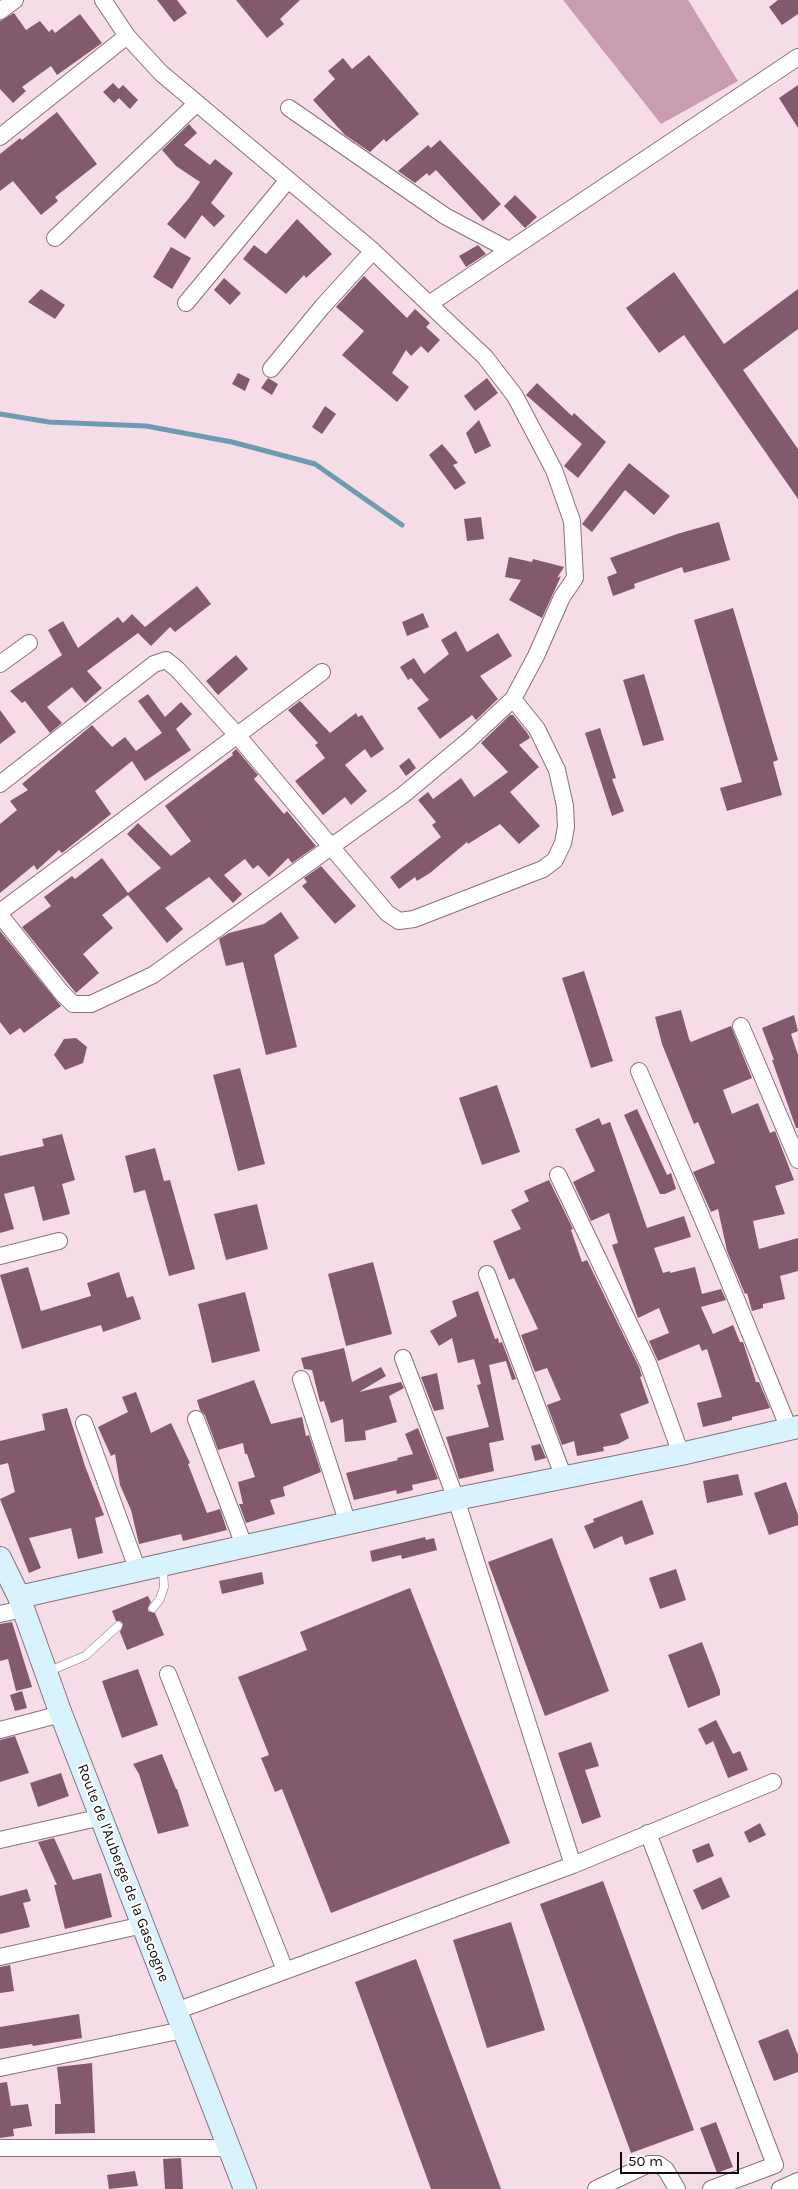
<!DOCTYPE html>
<style>
body{margin:0}
#map{position:relative;width:798px;height:2189px;overflow:hidden;background:#f5dce6;font-family:Karla,sans-serif}
canvas{display:block}
.scale{position:absolute;left:620px;top:2152px;width:119px;height:22px;box-sizing:border-box;border:2px solid #140c0f;border-top:0;padding-left:6px;font-size:15px;line-height:18px;white-space:nowrap;color:#140c0f;-webkit-text-stroke:4px #fff;paint-order:stroke}
</style>
<div id="map">
<canvas width="798" height="2189"></canvas>
<div class="scale">50 m</div>
</div>
<script>
const ctx = document.querySelector('canvas').getContext('2d');
ctx.lineJoin = 'round';
function fill(path, color) { ctx.fillStyle = color; ctx.fill(path, 'evenodd'); }
const shape = rows => new Path2D(rows.map(r => 'M' + r).join(''));
function strokePath(path, color, width, dash) { ctx.strokeStyle = color; ctx.lineWidth = width; ctx.lineCap = dash ? 'butt' : 'round'; ctx.setLineDash(dash || []); ctx.stroke(path); }
function label(font, color, halo, rows, align = 'center') {
  ctx.font = font + ' Karla,sans-serif'; ctx.lineWidth = 4.5; ctx.setLineDash([]); ctx.textBaseline = 'middle'; ctx.strokeStyle = halo; ctx.fillStyle = color; for (const [text, x, y, turn = 0] of rows) {
    ctx.save(); ctx.translate(x, y); ctx.rotate((+turn || 0) * Math.PI / 180); ctx.textAlign = isNaN(turn) ? turn : align; if (halo) ctx.strokeText(text, 0, 0); ctx.fillText(text, 0, 0); ctx.restore();
  }
}
fill(shape([
 [563,0,688,0,738,81,661,124]
]), '#c99cb0');
strokePath(shape([
 [0,414,49,422,146,426,232,442,315,464,402,525]
]), '#6d9cb2', 5);
fill(shape([
 [157,0,177,0,187,13,174,22],
 [236,0,300,0,280,19,284,24,267,38],
 [778,0,798,0,798,14,782,25,769,7],
 [14,13,26,30,40,21,49,32,52,29,55,33,80,14,102,43,57,75,51,66,22,87,26,91,13,103,0,89,0,21],
 [369,55,419,114,386,142,384,139,370,152,345,135,313,100,335,79,328,71,343,58,352,69],
 [113,83,119,89,123,85,138,100,130,109,119,98,114,103,103,92],
 [798,85,798,128,779,98],
 [57,112,97,164,55,197,58,201,41,215,13,181,0,191,0,154,20,138,22,140],
 [189,124,197,133,184,145,210,165,215,159,233,173,211,203,225,216,214,227,202,215,185,239,167,224,189,198,200,182,176,166,162,150],
 [440,140,501,204,483,221,436,170,429,176,427,173,415,183,398,171,428,145,431,148],
 [515,195,537,217,525,228,504,206],
 [297,219,332,254,306,278,304,275,286,294,243,259,254,245,266,254],
 [478,245,486,254,466,267,459,256],
 [171,247,191,258,172,289,153,277],
 [674,272,724,344,798,289,798,329,743,370,798,449,798,499,684,335,659,353,626,308],
 [364,276,407,318,415,309,430,323,426,327,440,340,428,353,421,346,411,356,406,350,392,373,409,387,397,402,342,355,364,331,336,307],
 [224,278,241,293,230,305,214,290],
 [41,289,65,305,55,319,28,302],
 [238,373,250,379,245,391,232,384],
 [268,378,278,384,272,395,261,388],
 [487,378,498,393,475,411,464,396],
 [537,383,572,416,574,413,606,442,578,478,564,466,582,444,526,395],
 [325,406,336,414,322,434,312,427],
 [479,420,491,446,475,454,466,433],
 [442,444,458,463,453,465,466,483,455,490,429,455],
 [629,463,670,496,654,515,625,490,592,532,582,524],
 [481,517,484,539,467,541,464,519],
 [719,522,730,560,684,573,682,567,634,584,635,588,613,596,607,577,617,573,610,558,677,534],
 [509,557,532,562,533,559,564,567,557,578,561,576,542,618,509,600,521,580,505,577],
 [197,586,211,604,175,632,170,627,151,646,138,633,87,671,102,688,85,703,72,687,47,707,62,723,50,733,25,701,22,703,10,691,62,655,48,630,63,621,78,648,118,617,123,623,132,614,145,627],
 [733,608,778,760,773,762,782,795,727,811,720,788,742,782,694,620],
 [423,613,429,627,407,636,402,622],
 [456,631,467,652,498,633,512,656,480,676,498,699,476,720,472,715,440,739,417,708,429,700,411,678,408,680,400,667,414,658,424,674,449,654,441,640],
 [236,655,248,669,218,695,206,681],
 [644,674,664,740,643,746,623,680],
 [148,694,165,717,181,702,192,714,176,729,191,750,145,781,132,761,95,791,111,814,62,853,59,850,37,870,34,865,0,893,0,824,17,810,10,801,28,790,22,784,92,725,112,747,125,737,136,751,162,733,138,701],
 [300,701,330,733,356,713,358,717,362,715,384,749,371,758,365,749,345,765,367,791,351,805,345,797,323,815,295,781,325,758,315,745,318,743,288,710],
 [0,710,16,732,0,744],
 [510,715,513,715,528,734,530,738,519,745,539,767,510,792,540,826,519,844,500,824,468,844,467,842,430,873,417,881,415,877,399,889,390,877,441,837,432,825,436,822,418,800,428,792,433,799,461,778,474,797,508,772,481,743],
 [600,728,616,778,612,779,624,811,612,816,585,733],
 [236,749,258,775,254,779,284,814,287,811,316,846,292,863,288,858,269,877,258,865,253,869,245,859,224,875,242,894,233,903,209,877,165,908,183,929,167,943,128,895,102,915,113,928,83,954,99,973,76,993,22,927,51,906,44,897,72,876,75,879,102,858,128,893,161,868,127,834,138,823,171,856,191,841,165,806,233,755,232,753],
 [409,758,416,768,406,776,399,766],
 [321,866,356,906,335,924,302,886,307,882,304,878],
 [281,912,299,938,274,955,297,1047,266,1055,243,962,226,966,219,939,229,933,264,924],
 [0,931,61,1006,24,1033,20,1028,10,1035,0,1022],
 [584,971,613,1061,591,1068,562,978],
 [681,1010,689,1039,691,1042,731,1026,752,1078,723,1090,732,1114,758,1103,770,1133,775,1131,794,1180,775,1186,785,1214,753,1221,759,1249,798,1238,798,1271,780,1276,785,1299,763,1304,763,1308,752,1311,747,1293,745,1294,727,1251,718,1209,711,1212,693,1172,715,1163,698,1122,694,1124,662,1044,655,1017],
 [794,1015,798,1031,791,1034,798,1055,798,1128,796,1128,772,1060,774,1060,762,1028],
 [76,1038,87,1047,83,1063,65,1070,54,1055,64,1039],
 [240,1068,265,1164,238,1171,213,1075],
 [497,1085,520,1152,482,1165,459,1098],
 [637,1109,667,1175,671,1173,676,1189,665,1194,660,1194,624,1115],
 [599,1118,602,1125,610,1122,647,1228,684,1216,691,1237,654,1248,663,1273,670,1271,670,1273,695,1267,702,1294,721,1289,726,1300,701,1307,713,1334,733,1325,740,1342,743,1342,756,1382,759,1382,770,1408,732,1417,732,1420,703,1427,697,1403,722,1397,707,1349,702,1351,699,1344,658,1361,649,1341,669,1333,659,1308,638,1318,612,1245,618,1243,609,1213,591,1221,573,1182,595,1171,575,1129],
 [62,1134,75,1180,62,1184,70,1214,43,1221,34,1186,4,1194,14,1229,0,1233,0,1156,44,1146,42,1139],
 [155,1148,164,1181,170,1180,195,1269,169,1276,145,1190,134,1193,125,1156],
 [549,1180,573,1229,571,1230,582,1262,587,1260,639,1367,642,1376,640,1377,649,1403,620,1414,629,1438,618,1444,603,1447,604,1451,577,1456,574,1441,562,1445,547,1405,561,1400,547,1368,535,1372,521,1335,538,1329,514,1278,509,1280,493,1241,521,1229,511,1210,529,1201,524,1191],
 [257,1204,268,1249,226,1260,214,1214],
 [373,1262,392,1334,346,1346,328,1274],
 [28,1267,41,1311,91,1296,87,1283,119,1272,127,1298,133,1296,141,1319,103,1332,101,1325,22,1349,0,1275],
 [478,1291,495,1339,498,1338,499,1343,502,1342,516,1379,512,1380,506,1361,489,1365,504,1440,489,1443,494,1471,459,1479,446,1437,489,1427,477,1385,481,1384,474,1359,458,1363,452,1338,439,1346,430,1331,457,1316,452,1301],
 [245,1292,260,1351,212,1363,198,1304],
 [344,1348,352,1382,381,1367,386,1376,359,1392,401,1382,404,1388,389,1396,397,1422,365,1431,366,1440,345,1442,343,1419,331,1423,324,1401,320,1402,312,1370,304,1369,301,1358],
 [437,1373,444,1409,434,1411,421,1377],
 [254,1380,271,1424,302,1417,306,1436,309,1435,321,1472,283,1487,285,1496,270,1500,275,1514,246,1523,239,1504,243,1504,238,1482,255,1477,247,1454,245,1454,243,1443,218,1450,205,1415,200,1410,197,1400],
 [136,1392,151,1433,171,1423,190,1463,188,1464,207,1513,220,1509,227,1530,183,1541,181,1534,139,1544,131,1510,120,1485,115,1454,111,1456,98,1427,128,1412,122,1397],
 [67,1408,85,1466,104,1515,95,1518,103,1553,78,1559,71,1528,29,1538,41,1568,29,1573,0,1499,15,1492,8,1463,0,1465,0,1441,45,1430,42,1414],
 [418,1428,438,1479,412,1485,413,1490,397,1494,396,1490,354,1500,346,1473,398,1460,397,1458,413,1454,405,1434],
 [540,1444,546,1458,535,1461,531,1446],
 [738,1474,743,1495,707,1503,703,1481],
 [786,1482,798,1515,798,1525,769,1535,754,1493],
 [642,1500,654,1534,625,1545,622,1536,594,1549,584,1526,594,1522,593,1519],
 [425,1537,426,1540,434,1538,437,1550,402,1559,401,1555,372,1562,370,1551],
 [552,1538,609,1691,545,1716,488,1562],
 [676,1569,686,1600,660,1609,649,1578],
 [262,1572,264,1584,222,1594,219,1581],
 [410,1588,510,1843,331,1913,282,1789,275,1792,261,1758,269,1755,238,1677,307,1650,300,1632],
 [148,1596,151,1602,148,1607,148,1611,155,1613,164,1635,127,1650,120,1632,123,1624,120,1621,116,1621,112,1611],
 [12,1622,32,1687,16,1691,8,1659,0,1661,0,1624],
 [702,1642,720,1690,720,1695,688,1708,668,1655],
 [138,1669,158,1725,122,1738,102,1681],
 [22,1691,27,1708,15,1711,10,1695],
 [716,1720,733,1754,740,1751,748,1770,728,1778,713,1741,706,1745,698,1729],
 [15,1736,29,1773,0,1782,0,1740],
 [591,1742,599,1766,585,1770,601,1817,582,1824,558,1753],
 [162,1754,176,1789,177,1789,189,1826,158,1834,139,1774,133,1764],
 [61,1773,69,1796,38,1807,30,1783],
 [760,1823,766,1835,749,1843,744,1832],
 [54,1838,73,1880,101,1873,112,1917,65,1929,54,1885,57,1885,38,1842],
 [709,1843,714,1856,697,1863,692,1850],
 [721,1877,730,1897,702,1910,693,1890],
 [603,1881,694,2130,631,2153,540,1904],
 [27,1889,31,1901,23,1903,30,1927,0,1934,0,1896],
 [511,1922,545,2030,487,2048,453,1940],
 [416,1959,501,2189,431,2189,355,1982],
 [10,1965,14,1991,0,1993,0,1967],
 [79,2014,82,2038,33,2046,32,2044,0,2049,0,2027],
 [788,2029,798,2055,798,2072,774,2081,758,2041],
 [92,2063,95,2133,55,2134,55,2104,61,2104,57,2067],
 [7,2082,11,2106,28,2104,32,2126,13,2129,14,2136,0,2138,0,2083],
 [716,2122,733,2167,717,2173,700,2128],
 [181,2158,183,2189,165,2189,163,2159],
 [135,2171,138,2186,109,2189,107,2175]
]), '#835a6d');
const lane = shape([
 [153,1608,160,1599,164,1587,163,1568],
 [47,1672,85,1656,118,1626]
]);
const street = shape([
 [0,11,15,0],
 [289,108,445,216,509,250],
 [0,137,127,36],
 [55,238,196,104],
 [186,303,288,180],
 [429,304,798,57],
 [271,369,322,307,373,251],
 [0,664,29,643],
 [0,784,154,664,166,660,177,669,237,735,387,913,399,921,414,919,543,869,555,860,563,843,566,827,565,806,557,770,537,729,513,699],
 [0,912,322,672],
 [0,915,62,993,73,1004,91,1004,153,975,403,795,468,741,513,699,536,656,562,597,575,578,572,521,554,470,515,396,485,357,373,251,161,73,127,36,103,0],
 [741,1026,798,1160],
 [639,1071,721,1262,789,1429],
 [558,1175,648,1363,681,1454],
 [0,1256,59,1241],
 [487,1274,564,1478],
 [403,1358,456,1499,573,1865],
 [301,1379,348,1524],
 [196,1419,245,1548],
 [84,1423,138,1571],
 [0,1614,23,1609],
 [168,1674,285,1970],
 [0,1730,61,1714],
 [648,1833,775,2165,711,2189],
 [0,1840,102,1817],
 [0,1957,143,1925],
 [176,2011,573,1865,773,1782],
 [0,2068,183,2030],
 [0,2148,229,2148],
 [596,2189,649,2164,658,2164,666,2170,677,2189],
 [780,2189,798,2181]
]);
const secondary = shape([
 [0,1558,19,1597,61,1714,245,2189],
 [19,1597,456,1499,681,1454,798,1427]
]);
strokePath(lane, '#87727b', 9);
strokePath(street, '#87727b', 18);
strokePath(secondary, '#87727b', 24);
strokePath(lane, '#fff', 8);
strokePath(street, '#fff', 16);
strokePath(secondary, '#d8f3fe', 22);
label('15px', '#140c0f', '#fff', [
 ["Route de l'Auberge de la Gascogne",123,1873,69]
]);
</script>
